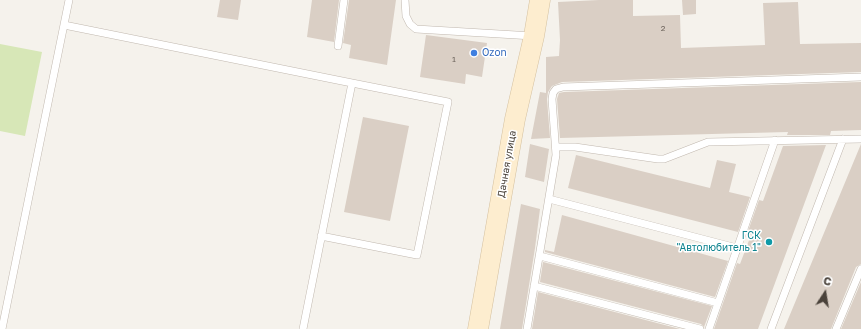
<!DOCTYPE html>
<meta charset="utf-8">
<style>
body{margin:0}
#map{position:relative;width:861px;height:329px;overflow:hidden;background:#f5f2ec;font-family:"Golos Text",sans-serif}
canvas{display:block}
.north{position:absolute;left:805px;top:273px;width:40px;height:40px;-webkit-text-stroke:3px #fff;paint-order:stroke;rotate:12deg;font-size:11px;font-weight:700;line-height:16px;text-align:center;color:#4a423a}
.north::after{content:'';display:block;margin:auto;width:14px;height:18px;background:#4a423a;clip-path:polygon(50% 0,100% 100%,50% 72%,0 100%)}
</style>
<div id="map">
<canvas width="861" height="329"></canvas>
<div class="north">С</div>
</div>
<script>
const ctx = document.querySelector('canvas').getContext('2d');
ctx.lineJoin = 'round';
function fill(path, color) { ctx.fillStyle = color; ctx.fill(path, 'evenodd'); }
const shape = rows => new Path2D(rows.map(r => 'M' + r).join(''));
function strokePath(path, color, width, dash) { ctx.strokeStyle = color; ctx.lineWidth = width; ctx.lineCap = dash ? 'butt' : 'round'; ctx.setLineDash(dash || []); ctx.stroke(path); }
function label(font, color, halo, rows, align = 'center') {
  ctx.font = font + ' "Golos Text",sans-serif'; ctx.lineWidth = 3; ctx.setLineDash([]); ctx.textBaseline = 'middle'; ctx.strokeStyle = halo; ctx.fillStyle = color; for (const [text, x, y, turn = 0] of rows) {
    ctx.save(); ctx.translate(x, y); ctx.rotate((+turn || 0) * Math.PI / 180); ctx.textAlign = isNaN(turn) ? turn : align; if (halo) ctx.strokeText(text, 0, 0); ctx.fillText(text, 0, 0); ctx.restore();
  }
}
fill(shape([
 [0,44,42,52,25,136,0,131]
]), '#d7e7b7');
fill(shape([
 [220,0,241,0,238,20,217,17],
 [312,0,339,0,334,42,307,37],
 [349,0,396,0,387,65,349,58,351,45,343,43],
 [599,0,633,0,633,16,680,15,681,48,765,45,763,3,798,2,800,44,861,43,861,72,562,82,552,86,548,92,547,99,550,138,531,139,540,92,546,93,546,57,559,56,560,40,558,2],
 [682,0,696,0,696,14,683,15],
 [426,35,487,43,482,77,466,74,465,84,420,77],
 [861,82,861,130,831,131,830,135,787,135,788,132,560,138,557,99,559,93,564,92],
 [363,117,409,126,390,221,344,212],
 [530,144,549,149,544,182,525,177],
 [861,144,861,264,856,267,831,329,784,329],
 [826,145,758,329,714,329,737,263,740,264,751,235,747,234,759,200,763,201,783,146],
 [576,155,710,188,717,160,736,164,729,192,750,197,738,232,568,188],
 [521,204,540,209,535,248,522,329,500,329],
 [562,215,728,261,715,297,545,252,545,250,554,252],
 [543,262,712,306,704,327,701,324,540,282],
 [861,282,861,329,841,329],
 [538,292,680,329,532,329]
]), '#dacfc5');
const lane = shape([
 [405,0,406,16,410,24,416,29,533,36],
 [64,25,352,83,303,329],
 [338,46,344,0],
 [556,147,575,147,658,159,664,159,708,142,861,139],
 [549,199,737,248],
 [321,236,417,255,448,102,352,83],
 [540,256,718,303],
 [534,286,700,329],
 [2,329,69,0],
 [527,329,556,155,552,99,553,93,556,89,563,87,861,77],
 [709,329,775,140],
 [771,329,843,139],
 [836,329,861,269]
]);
const secondary = shape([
 [478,329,515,119,534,36,540,0]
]);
strokePath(lane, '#c1b8af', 8);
strokePath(secondary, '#d3bf9e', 21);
strokePath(lane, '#fff', 7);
strokePath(secondary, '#fdedcf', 20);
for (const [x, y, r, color] of [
 [474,53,4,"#3f7fe0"],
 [769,242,4,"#0f9aa8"]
]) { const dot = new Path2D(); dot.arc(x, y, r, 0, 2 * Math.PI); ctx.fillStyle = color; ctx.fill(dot); strokePath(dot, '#fff', 1.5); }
label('8px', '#6e655d', null, [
 ["2",663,28],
 ["1",454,59]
]);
label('10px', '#366cbe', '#fff', [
 ["Ozon",482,53]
], 'left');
label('10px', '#4a423a', '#fff', [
 ["Дачная улица",507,164,-80]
]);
label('10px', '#0d838f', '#fff', [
 ["ГСК",761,236],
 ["\"Автолюбитель 1\"",761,248]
], 'right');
</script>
